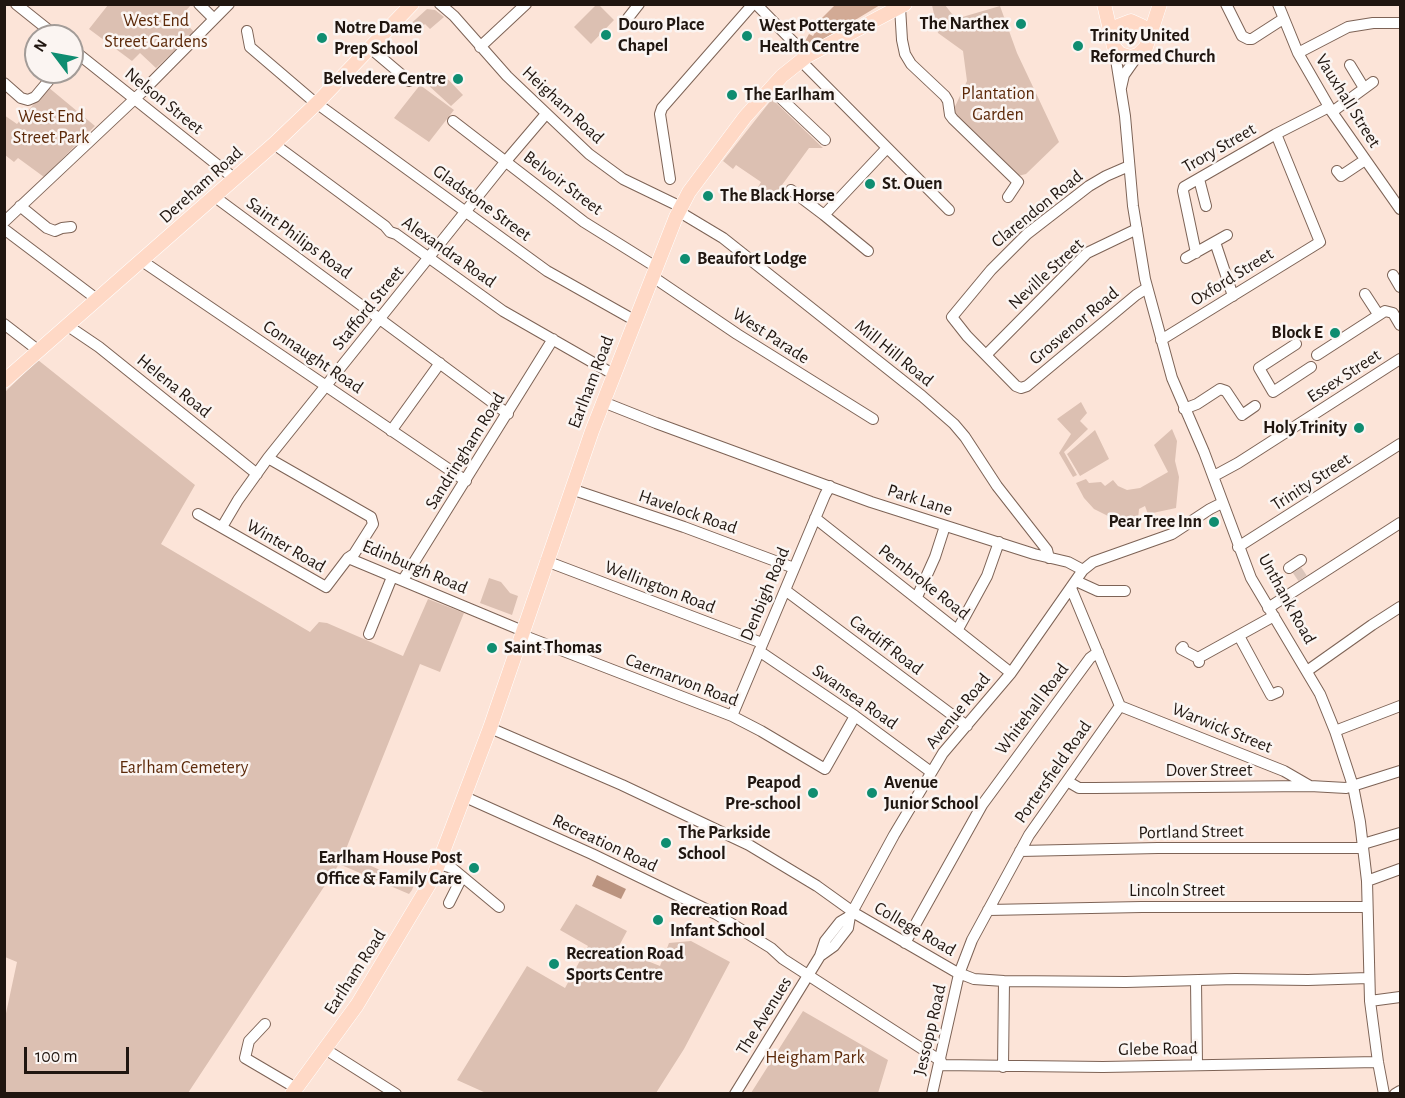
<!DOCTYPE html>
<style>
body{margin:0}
#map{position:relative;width:1405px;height:1098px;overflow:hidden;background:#fce4d8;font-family:"Alegreya Sans",sans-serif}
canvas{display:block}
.frame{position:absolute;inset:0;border:6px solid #201610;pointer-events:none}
.north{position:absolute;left:24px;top:24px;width:60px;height:60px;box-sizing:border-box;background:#fbf5f2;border:2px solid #a39c98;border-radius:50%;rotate:302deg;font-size:16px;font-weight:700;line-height:24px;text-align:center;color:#201610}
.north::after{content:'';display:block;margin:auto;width:21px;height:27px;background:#0f8d71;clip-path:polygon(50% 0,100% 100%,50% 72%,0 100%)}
.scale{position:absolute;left:24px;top:1047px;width:105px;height:27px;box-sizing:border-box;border:3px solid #201610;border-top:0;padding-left:8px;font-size:18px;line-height:21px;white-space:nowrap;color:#201610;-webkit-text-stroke:4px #fbf5f2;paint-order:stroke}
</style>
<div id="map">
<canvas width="1405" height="1098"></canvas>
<div class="frame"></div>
<div class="north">N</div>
<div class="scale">100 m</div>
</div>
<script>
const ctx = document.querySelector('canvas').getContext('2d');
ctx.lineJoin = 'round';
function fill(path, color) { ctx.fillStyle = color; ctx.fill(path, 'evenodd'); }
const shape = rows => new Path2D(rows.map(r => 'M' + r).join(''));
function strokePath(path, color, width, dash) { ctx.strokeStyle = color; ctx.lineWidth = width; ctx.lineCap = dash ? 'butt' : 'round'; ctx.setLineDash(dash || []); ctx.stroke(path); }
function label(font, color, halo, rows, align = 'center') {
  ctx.font = font + ' "Alegreya Sans",sans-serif'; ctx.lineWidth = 5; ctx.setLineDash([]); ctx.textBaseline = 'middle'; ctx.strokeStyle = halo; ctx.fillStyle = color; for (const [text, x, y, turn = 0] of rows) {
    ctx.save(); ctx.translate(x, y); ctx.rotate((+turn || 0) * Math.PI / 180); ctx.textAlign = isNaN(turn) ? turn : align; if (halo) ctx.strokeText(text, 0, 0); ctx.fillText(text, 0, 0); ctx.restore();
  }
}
fill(shape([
 [597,4,599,5,614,20,591,44,574,27],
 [191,5,180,17,194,32,156,68,140,53,132,61,89,29,108,5],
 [932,5,945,5,952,14,959,18,1000,6,1017,53,1059,142,1026,174,1018,176,952,113,967,81,963,51,938,33],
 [427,9,435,10,444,17,430,29,425,24,412,36,405,29],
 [441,72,463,95,451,106,428,85],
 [420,85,454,110,429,142,394,118],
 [48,87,95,126,44,177,18,158,14,162,5,155,4,115,17,124],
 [772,99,823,148,809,148,771,200,756,191,761,182,736,165,733,169,723,161],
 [38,360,195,485,161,544,310,632,319,622,327,623,403,656,428,599,464,613,440,672,420,664,344,854,414,885,412,890,409,894,339,864,188,1093,5,1093,5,1018,17,962,5,957,5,392],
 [1081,402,1087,413,1080,421,1088,429,1064,452,1077,475,1073,477,1059,453,1071,434,1057,419],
 [1172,429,1177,441,1175,461,1179,477,1176,508,1148,514,1145,506,1139,509,1138,519,1116,520,1094,509,1084,498,1076,483,1086,479,1089,483,1101,482,1105,486,1113,480,1118,486,1127,490,1140,488,1168,472,1154,445],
 [1095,430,1109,459,1080,476,1067,454],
 [489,578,501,582,510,593,518,596,512,615,480,603],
 [576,904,627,931,614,955,627,962,635,956,660,966,669,943,691,941,730,962,684,1049,656,1093,486,1093,457,1080,527,966,565,988,588,946,560,930],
 [803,1011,888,1060,878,1093,751,1093]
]), '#dcc0b2');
fill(shape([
 [835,5,880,5,807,49,803,45,809,34,813,36,820,24,818,22]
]), '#d2aa95');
fill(shape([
 [597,875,626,889,621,899,592,886]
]), '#bb9480');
strokePath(shape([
 [1297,570,1303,579]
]), '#dbc5ba', 10, [10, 5]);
const minor = shape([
 [16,4,56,36],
 [199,4,214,19],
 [440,4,454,16,507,76,589,154,623,179,681,207],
 [756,4,807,56],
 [1226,4,1242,36,1248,39,1252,39,1283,19],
 [1278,4,1298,53,1332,112,1400,209],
 [900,7,902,40,905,54,911,64,945,96,948,101,950,115,953,119,1018,182,1008,197],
 [628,18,639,4],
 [247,31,250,47,312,100,547,271,634,320],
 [480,47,526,4],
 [1114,47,1125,116,1133,206,1145,279,1172,378,1204,452,1251,578,1320,694,1335,731,1353,786,1360,822,1367,881,1370,1001,1378,1062,1384,1094],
 [370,48,409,81],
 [72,49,235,179],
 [1298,53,1348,27,1373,23,1400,23],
 [801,61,949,210],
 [1350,65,1364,88],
 [4,83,21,98,28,100,35,97,56,72],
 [770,88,825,140],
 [1121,88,1124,75,1138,55],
 [1332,112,1373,82],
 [453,121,584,222,656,267],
 [274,144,385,226,390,232,396,234,503,311,613,374],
 [1129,166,1106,176,1089,186,1027,234,991,270,952,317,967,336,1016,386,1021,388,1027,386,1136,295,1147,288],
 [1337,171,1341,176,1365,160],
 [670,179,660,114,662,108,753,4],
 [1199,179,1206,206],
 [791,190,824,215,887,148],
 [215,197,508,414],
 [20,206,47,228,55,231,62,228,71,227],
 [678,211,723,238,922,396,954,424,965,437,997,486,1047,550,1049,558],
 [824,215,868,251],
 [4,222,141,93,229,4],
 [4,229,98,300],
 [1215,242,1233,296],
 [1196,253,1183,191,1184,187,1276,134,1329,107],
 [1186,258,1227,235],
 [142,261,466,481],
 [1393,275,1400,287],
 [653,277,737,334,873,419],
 [1365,294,1378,314],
 [4,324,39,351],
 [68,326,99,347,257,474],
 [1161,340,1320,242,1276,134],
 [1296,344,1259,368,1273,392,1311,367],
 [986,355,1087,253,1137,229],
 [1317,355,1385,311,1393,313,1400,325],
 [603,402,656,423,871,502,1034,554,1068,562,1083,570],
 [1184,409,1197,404,1220,389,1226,391,1242,415,1255,406],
 [391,431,440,363],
 [268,458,371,517,373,524,354,554,348,558,523,631],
 [1214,476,1238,463,1400,359],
 [571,489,684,527,794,568],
 [198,514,326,587,348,558],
 [815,518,1011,673],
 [222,527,238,500,268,458,506,161,546,114],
 [1238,547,1400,444],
 [546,561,762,643],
 [1289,568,1301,560],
 [403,580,553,339],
 [1076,581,1098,591,1125,591],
 [785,590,967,726],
 [917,597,935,557,945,526],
 [1268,608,1400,523],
 [958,629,987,576,999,542],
 [369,634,392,577],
 [522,635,732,716,761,731,825,769,855,716],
 [1239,636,1271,695,1278,692],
 [1183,647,1181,649,1198,658,1199,662],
 [759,651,855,716,931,772],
 [1198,658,1274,616],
 [1307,671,1372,625,1400,607],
 [1120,706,1284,771,1310,786],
 [732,716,825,495,830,486],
 [490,728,622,785,749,845,817,886,856,914,956,972,974,979,1004,981,1126,982,1235,979,1308,980,1368,978],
 [1335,731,1400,706],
 [1067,781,1079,788,1094,788,1310,786,1346,788,1400,771],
 [465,797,592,854,716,914,771,948,783,959,941,1061],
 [1363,844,1400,833],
 [1020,851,1158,848,1363,848],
 [439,864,452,868,499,907],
 [1367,881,1400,869],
 [449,903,462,877],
 [988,910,1142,907,1367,907],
 [905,943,982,805,1090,658,1098,652],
 [820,956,834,946,848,928,850,916,894,835,943,753,1011,673,1083,570,1093,562,1172,534,1210,509,1222,503],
 [1196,981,1197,1064],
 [1370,1001,1400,997],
 [265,1024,249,1041,245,1058,296,1088],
 [325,1049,396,1094],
 [940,1065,1103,1067,1378,1062],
 [1003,1067,1004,981],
 [735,1094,820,956,825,941,840,922,850,916],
 [932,1094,959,974,972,940,1029,835,1120,706,1071,588],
 [1395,1094,1400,1091]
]);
const major = shape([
 [1104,4,1114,47,1120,54,1130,57,1138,55,1146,47,1160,4],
 [1112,39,1118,26,1131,21,1142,26,1146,31,1148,39],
 [4,381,274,144,317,103,412,4],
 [292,1094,357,1005,433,878,490,728,592,431,676,217,689,192,745,117,782,76,807,56,905,4]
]);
strokePath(minor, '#7d6356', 12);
strokePath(major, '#fff', 15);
strokePath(minor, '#fff', 10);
strokePath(major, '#ffd9c6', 14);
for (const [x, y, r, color] of [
 [1021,24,6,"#0f8d71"],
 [606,35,6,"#0f8d71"],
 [747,36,6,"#0f8d71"],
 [322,38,6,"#0f8d71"],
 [1078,46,6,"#0f8d71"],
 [458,79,6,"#0f8d71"],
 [732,95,6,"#0f8d71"],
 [870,184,6,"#0f8d71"],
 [708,196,6,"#0f8d71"],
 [685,259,6,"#0f8d71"],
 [1335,333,6,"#0f8d71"],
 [1359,428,6,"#0f8d71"],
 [1214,522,6,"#0f8d71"],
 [492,648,6,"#0f8d71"],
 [813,793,6,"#0f8d71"],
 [872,793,6,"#0f8d71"],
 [666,843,6,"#0f8d71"],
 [474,868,6,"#0f8d71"],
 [658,920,6,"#0f8d71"],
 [554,964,6,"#0f8d71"]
]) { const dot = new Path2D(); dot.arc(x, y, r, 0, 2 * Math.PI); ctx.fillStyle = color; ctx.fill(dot); strokePath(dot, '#fbf5f2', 2); }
label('18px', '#5c2909', '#fbf5f2', [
 ["West End",156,21],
 ["Street Gardens",156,42],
 ["Plantation",998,94],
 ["Garden",998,115],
 ["West End",51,117],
 ["Street Park",51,138],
 ["Earlham Cemetery",184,768],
 ["Heigham Park",815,1058]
]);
label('bold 18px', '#201610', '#fbf5f2', [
 ["The Narthex",1009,24,"right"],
 ["Douro Place",618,25],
 ["Chapel",618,46],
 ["West Pottergate",759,26],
 ["Health Centre",759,47],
 ["Notre Dame",334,28],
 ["Prep School",334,49],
 ["Trinity United",1090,36],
 ["Reformed Church",1090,57],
 ["Belvedere Centre",446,79,"right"],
 ["The Earlham",744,95],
 ["St. Ouen",882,184],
 ["The Black Horse",720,196],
 ["Beaufort Lodge",697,259],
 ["Block E",1323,333,"right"],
 ["Holy Trinity",1347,428,"right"],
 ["Pear Tree Inn",1202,522,"right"],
 ["Saint Thomas",504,648],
 ["Peapod",801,783,"right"],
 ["Pre-school",801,804,"right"],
 ["Avenue",884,783],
 ["Junior School",884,804],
 ["The Parkside",678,833],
 ["School",678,854],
 ["Earlham House Post",462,858,"right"],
 ["Office & Family Care",462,879,"right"],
 ["Recreation Road",670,910],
 ["Infant School",670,931],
 ["Recreation Road",566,954],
 ["Sports Centre",566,975]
], 'left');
label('18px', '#201610', '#fbf5f2', [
 ["Nelson Street",164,101,39],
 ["Vauxhall Street",1348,101,58],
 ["Heigham Road",563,105,43],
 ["Trory Street",1219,148,-30],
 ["Belvoir Street",563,183,37],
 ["Dereham Road",201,185,-42],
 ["Gladstone Street",482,203,36],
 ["Clarendon Road",1037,209,-39],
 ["Saint Philips Road",299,238,36],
 ["Alexandra Road",449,252,35],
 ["Neville Street",1046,274,-43],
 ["Oxford Street",1232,277,-32],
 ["Stafford Street",368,308,-51],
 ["Grosvenor Road",1074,326,-40],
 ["West Parade",771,336,33],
 ["Mill Hill Road",894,353,39],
 ["Connaught Road",313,357,34],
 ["Essex Street",1344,376,-33],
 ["Earlham Road",591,382,-69],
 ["Helena Road",174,386,39],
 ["Sandringham Road",465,451,-58],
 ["Trinity Street",1311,482,-33],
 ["Park Lane",920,500,18],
 ["Havelock Road",688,512,19],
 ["Winter Road",286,546,30],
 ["Edinburgh Road",415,567,23],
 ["Pembroke Road",924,582,38],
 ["Wellington Road",660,587,21],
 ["Denbigh Road",765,594,-67],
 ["Unthank Road",1287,599,61],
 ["Cardiff Road",886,645,37],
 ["Caernarvon Road",682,680,21],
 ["Swansea Road",855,697,35],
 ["Whitehall Road",1032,709,-53],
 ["Avenue Road",958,711,-51],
 ["Warwick Street",1222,728,22],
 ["Dover Street",1209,771],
 ["Portersfield Road",1053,772,-55],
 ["Portland Street",1191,832,-1],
 ["Recreation Road",605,843,25],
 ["Lincoln Street",1177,891],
 ["College Road",915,929,30],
 ["Earlham Road",355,972,-57],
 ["The Avenues",764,1016,-58],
 ["Jessopp Road",930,1030,-77],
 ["Glebe Road",1158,1049,-1]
]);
</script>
